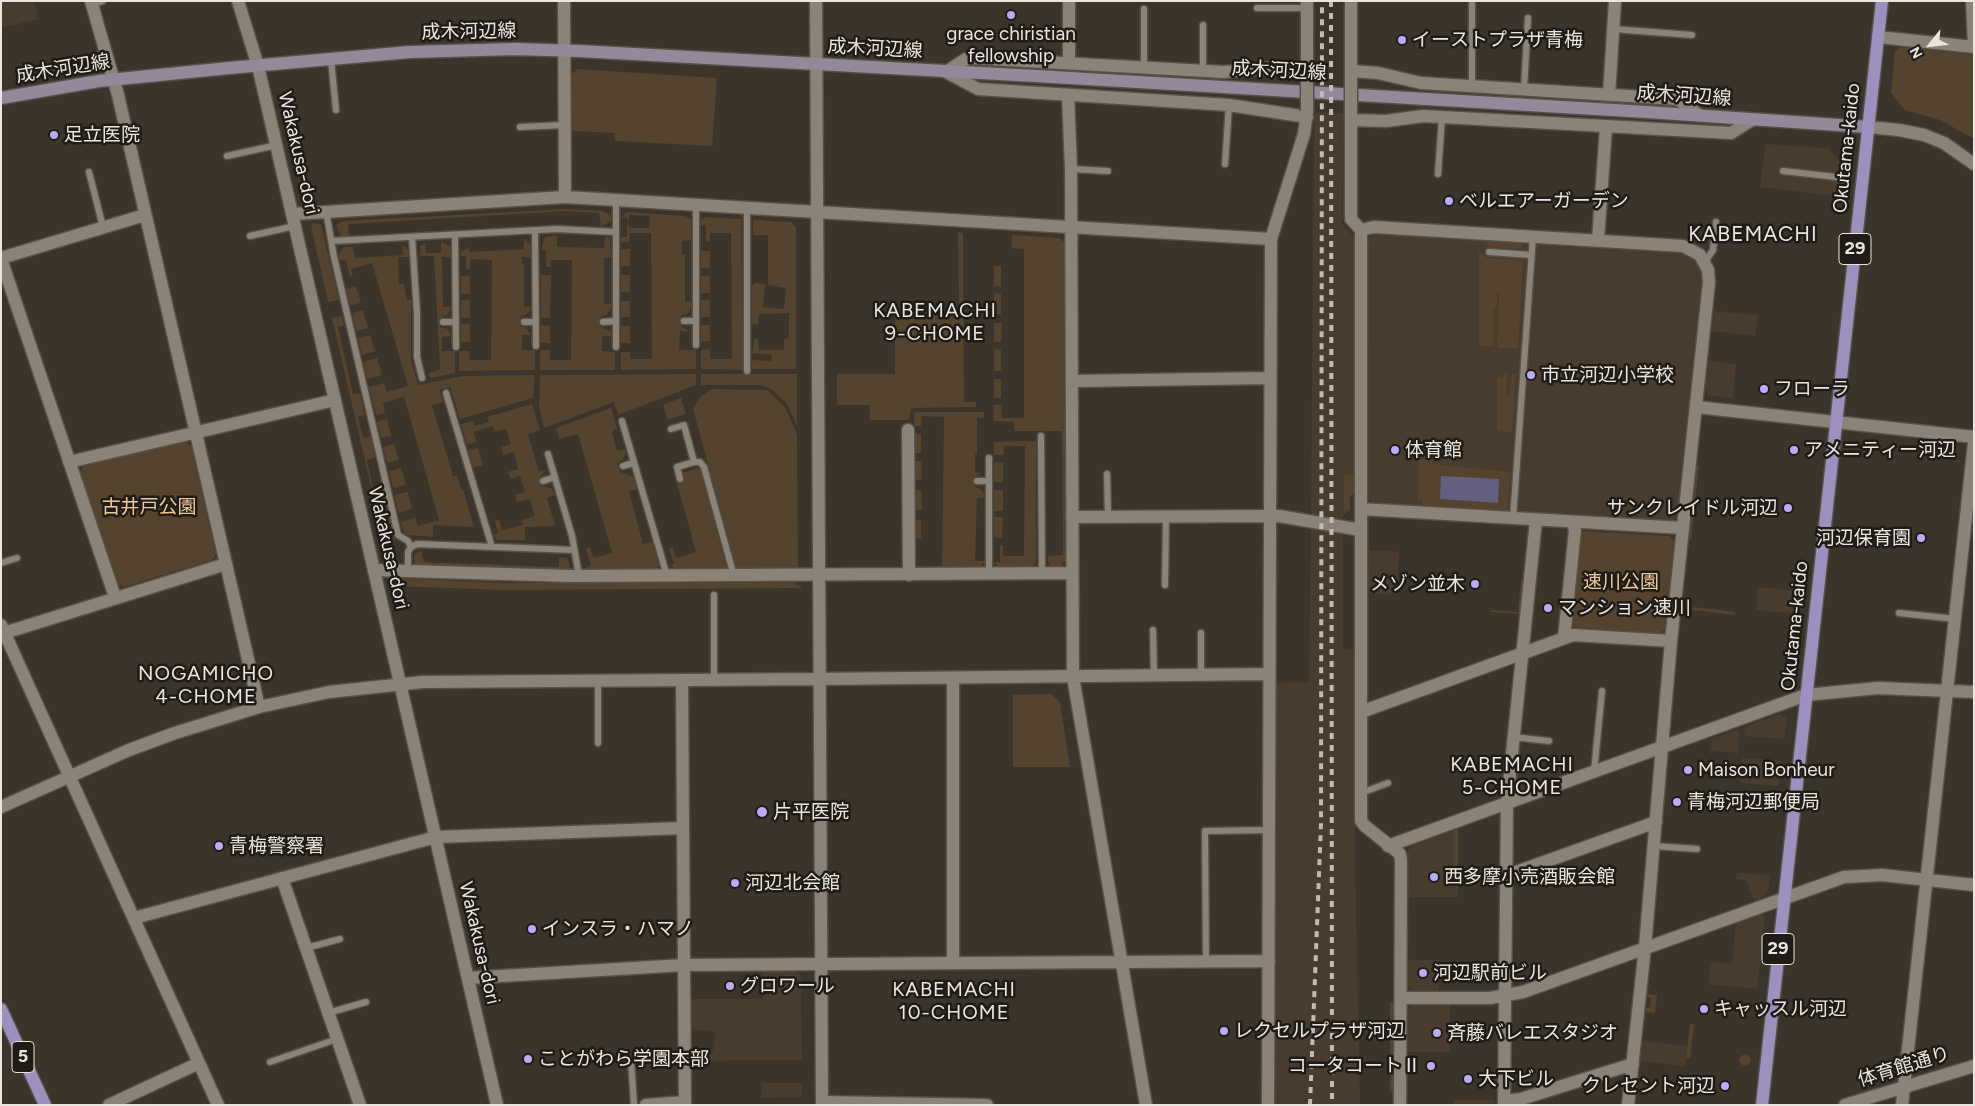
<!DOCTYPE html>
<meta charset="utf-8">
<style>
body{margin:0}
#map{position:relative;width:1975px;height:1106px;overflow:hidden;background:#3b342a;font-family:Figtree,sans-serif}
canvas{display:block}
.frame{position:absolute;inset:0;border:2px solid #eae5df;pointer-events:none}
.north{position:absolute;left:1905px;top:20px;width:50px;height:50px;-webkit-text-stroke:4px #1f1c18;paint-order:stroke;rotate:241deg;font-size:14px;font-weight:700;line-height:20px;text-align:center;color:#eae5df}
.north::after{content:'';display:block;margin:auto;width:18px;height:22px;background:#eae5df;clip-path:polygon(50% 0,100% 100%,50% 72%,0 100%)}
</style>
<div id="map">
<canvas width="1975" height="1106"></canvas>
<div class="frame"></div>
<div class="north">N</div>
</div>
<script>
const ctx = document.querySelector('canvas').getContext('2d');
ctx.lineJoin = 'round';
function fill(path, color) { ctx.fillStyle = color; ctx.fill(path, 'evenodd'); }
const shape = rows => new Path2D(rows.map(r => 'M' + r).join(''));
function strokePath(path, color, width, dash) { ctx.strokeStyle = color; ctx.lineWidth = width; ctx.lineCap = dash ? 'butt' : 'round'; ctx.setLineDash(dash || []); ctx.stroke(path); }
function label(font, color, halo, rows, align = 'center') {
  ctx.font = font + ' Figtree,"Noto Sans JP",sans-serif'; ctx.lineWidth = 5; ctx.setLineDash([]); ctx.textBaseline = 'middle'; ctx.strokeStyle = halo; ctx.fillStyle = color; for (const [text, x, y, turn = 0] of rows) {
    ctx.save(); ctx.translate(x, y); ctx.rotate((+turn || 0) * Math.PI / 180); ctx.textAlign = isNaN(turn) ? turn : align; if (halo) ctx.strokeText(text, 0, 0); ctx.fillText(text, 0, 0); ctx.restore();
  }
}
fill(shape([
 [1,1,34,1,39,19,1,28],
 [1314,112,1343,113,1342,224,1354,237,1355,493,1350,497,1350,510,1344,514,1340,522,1311,516],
 [1765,144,1828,148,1846,169,1843,197,1760,187],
 [1374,234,1680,253,1693,259,1703,275,1703,283,1677,518,1671,522,1374,504,1369,499,1368,239],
 [1714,311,1758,315,1755,336,1712,331],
 [1708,361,1736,364,1733,398,1709,396,1705,390],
 [1311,524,1343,533,1343,649,1355,650,1355,857,1360,1105,1275,1105,1277,683,1309,682],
 [1369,550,1399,552,1397,589,1391,595,1368,593],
 [1758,587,1800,591,1798,614,1756,610],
 [1780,714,1787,718,1784,739,1744,736,1745,727],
 [1739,729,1738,753,1710,751,1711,739],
 [1742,758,1782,761,1779,786,1740,783],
 [1458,829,1458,897,1408,897,1408,851,1412,845],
 [1737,873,1770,875,1768,892,1763,898,1754,902,1746,880,1736,879],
 [1759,913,1765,918,1757,989,1708,984,1711,962,1732,964,1736,922],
 [1408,960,1439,960,1439,991,1413,991,1408,986],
 [763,971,797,971,801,976,802,1060,691,1061,691,1051,713,1053,715,1032,691,1029,690,999,763,999],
 [1413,1005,1450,1005,1450,1052,1408,1052,1408,1010],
 [1643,1041,1687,1046,1685,1066,1640,1061],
 [762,1083,802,1083,802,1097,761,1098],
 [1454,1100,1495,1100,1495,1105,1454,1105]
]), '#483c2e');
fill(shape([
 [1900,47,1974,55,1974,139,1940,120,1905,110,1891,93,1895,51],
 [577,69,717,78,712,146,615,141,615,133,572,131,572,74],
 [567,209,603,211,611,216,611,221,601,227,599,213,567,211,348,224,349,238,341,236,336,225,344,221],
 [627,212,684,216,691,219,691,240,682,241,682,255,685,255,685,302,691,302,691,306,689,313,681,316,681,326,691,332,680,331,679,350,696,350,696,369,621,370,621,352,630,352,630,359,652,359,651,233,630,233,629,242,621,242,621,237,627,237,627,224,631,228,649,228,650,216,629,215,629,222,626,217,621,217],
 [706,217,741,219,743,370,701,369,701,350,710,349,710,359,732,359,731,233,710,233,710,241,706,241,706,225,701,225,701,220],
 [753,220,791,222,796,228,796,369,752,369,752,360,771,361,772,355,752,353,754,340,758,338,759,350,784,350,784,339,789,338,789,313,759,314,758,324,752,324,752,286,754,283,765,284,763,307,784,309,786,288,768,285,768,235,753,235],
 [313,223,321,224,339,300,328,302,311,226],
 [958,232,963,233,963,244,964,402,976,402,976,407,911,408,909,420,870,420,870,405,837,405,837,374,895,374,895,310,959,310],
 [557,235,557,247,604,248,605,236,610,238,611,257,604,258,604,304,611,304,611,308,607,315,600,317,600,326,611,332,611,336,602,336,602,351,615,352,615,370,540,370,540,350,550,350,550,360,571,360,572,260,551,260,551,267,546,267,546,250,541,250,545,237],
 [1012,235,1059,238,1064,242,1065,561,1060,566,1052,567,1048,562,1048,556,1063,555,1062,431,1014,431,1014,422,994,421,993,405,1001,405,1002,418,1024,418,1024,249,1011,248],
 [524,238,530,244,531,257,522,257,522,264,524,265,524,307,531,307,528,314,520,317,520,326,526,328,531,335,522,335,522,350,535,350,535,370,459,371,459,351,469,351,470,360,491,360,492,260,471,259,470,269,466,269,466,256,461,256,461,252,469,247,469,252,524,249],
 [1484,240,1522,243,1522,249,1491,247],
 [441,242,450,246,451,257,442,257,443,307,451,307,448,315,440,318,440,327,448,329,451,336,442,337,442,351,455,351,455,373,431,378,427,374,440,369,434,256,420,256,420,247,425,243,426,253,441,253],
 [402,245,408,249,409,257,398,257,399,284,404,284,407,300,411,300,411,360,418,385,463,376,535,375,533,398,460,419,450,387,439,390,443,402,432,405,453,476,457,476,461,489,463,489,474,527,433,525,433,537,406,535,400,522,415,518,418,526,439,520,404,397,383,403,385,413,376,415,369,387,384,383,387,392,408,386,372,263,351,269,353,276,350,277,346,260,340,261,338,254,344,247,353,247,355,258,403,255],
 [621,249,630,249,630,266,621,266],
 [701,251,710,251,710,268,701,268],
 [1479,251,1487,258,1523,260,1518,348,1497,348,1499,293,1497,293,1497,309,1494,309,1494,346,1479,346],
 [994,266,1001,266,1001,287,994,286],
 [541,275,551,275,550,318,541,318],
 [621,275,630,275,630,292,621,292],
 [461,276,470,276,470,294,461,294],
 [701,276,710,276,710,293,701,293],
 [356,286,361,303,350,305,346,289],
 [994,293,1001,294,1001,314,994,314],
 [461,300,470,300,470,318,461,318],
 [701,300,710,300,710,317,701,317],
 [621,301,630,301,630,317,621,317],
 [363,310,368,328,356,331,352,313],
 [342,316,344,325,338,327,353,394,360,393,365,415,358,417,363,438,371,436,375,458,367,460,380,521,390,519,391,523,385,525,388,538,394,538,395,540,384,543,332,318],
 [994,323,1002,323,1001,342,994,342],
 [461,324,470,324,470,342,461,342],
 [541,325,550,326,550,343,541,343],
 [701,325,710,325,710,341,701,342],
 [621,326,630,326,630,343,621,343],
 [370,335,375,351,362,355,358,338],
 [994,349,1001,350,1001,371,994,371],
 [377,358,382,375,367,379,363,362],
 [696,374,696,385,618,415,614,402,544,428,539,407,540,375],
 [701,374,797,374,797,426,787,404,773,390,761,385,701,385],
 [1503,374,1507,374,1506,394,1510,395,1512,374,1516,374,1512,432,1497,431,1497,378,1503,378],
 [994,379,1001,379,1001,398,994,398],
 [712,389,767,390,784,406,788,414,797,435,798,569,736,568,693,409,701,396],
 [681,398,686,414,668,420,663,405],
 [532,404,540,430,528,434,539,471,547,470,539,478,541,486,551,488,555,495,547,498,555,526,525,527,525,540,497,540,493,535,498,533,495,521,499,520,502,530,523,525,522,520,535,516,530,499,517,502,515,495,525,492,520,476,510,479,508,472,518,469,514,452,503,455,501,447,511,444,506,429,495,432,493,426,474,432,476,442,467,445,461,424,473,421,475,426,489,422,487,417],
 [611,408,617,428,612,432,617,451,625,449,626,452,623,459,617,464,620,472,634,477,637,489,629,491,643,544,652,542,659,565,656,569,589,570,586,567,591,565,586,549,590,547,593,558,612,553,578,434,559,439,556,428],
 [916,412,984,412,984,418,977,418,977,454,975,454,975,472,982,473,974,477,974,486,982,490,985,497,977,498,975,561,985,561,981,566,942,567,944,417,922,416,921,426,914,426,914,413],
 [387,419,391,436,381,438,377,422],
 [914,434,921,434,921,453,914,453],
 [1036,441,1036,563,1032,566,998,566,994,562,1000,562,1000,545,1003,545,1003,556,1024,556,1025,446,1004,446,1003,455,994,455,994,442],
 [185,442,191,446,216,554,212,560,124,587,118,584,80,472,84,465],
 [394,444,399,460,387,463,383,447],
 [478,448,483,465,473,468,468,450],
 [1418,459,1432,459,1433,464,1510,472,1507,512,1422,507,1423,500,1418,500],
 [914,461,921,461,922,480,913,479],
 [994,462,1003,463,1003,482,994,482],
 [1697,466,1699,466,1691,540,1689,539],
 [401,468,406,485,393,488,389,471],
 [698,468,701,471,727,569,675,569,670,565,674,564,669,549,673,548,676,558,696,552,677,483,684,480,682,473],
 [1344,475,1355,475,1355,493,1350,496,1350,510,1344,514],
 [913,490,921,490,922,510,913,510],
 [994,490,1003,490,1003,511,994,511],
 [408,492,412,509,399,513,394,495],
 [994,517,1003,517,1002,538,994,537],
 [913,520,921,520,921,539,913,539],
 [1583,531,1670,536,1674,541,1665,629,1660,634,1574,627,1568,622,1578,535],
 [421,551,424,562,559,567,559,557,567,558,570,565,569,569,416,565,414,561,415,554],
 [392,578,504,583,792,582,801,586,801,588,504,590,393,586],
 [1521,580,1524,581,1521,614,1491,612,1491,610,1518,612],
 [1693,607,1735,612,1735,615,1692,610],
 [1051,694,1060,702,1070,767,1013,767,1013,695],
 [1458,829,1458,868,1454,868,1454,830],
 [1648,994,1657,995,1655,1013,1646,1012,1646,1008,1650,1008,1651,998,1647,997],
 [1390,1002,1394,1003,1394,1091,1390,1092],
 [1690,1024,1694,1024,1690,1059,1686,1058],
 '1739.5 1060a5.5 5.5 0 1 1 11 0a5.5 5.5 0 1 1-11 0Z'
]), '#54432e');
fill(shape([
 [1441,476,1499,479,1498,503,1440,499]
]), '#635f7e');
const service = shape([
 [92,5,103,1],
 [1257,8,1307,8],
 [1613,29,1692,35],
 [331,60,336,110],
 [1144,67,1144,9],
 [1203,71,1203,25],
 [1472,87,1472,4],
 [1524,89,1528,18],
 [520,127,564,125],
 [227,156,277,145],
 [1225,164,1229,105],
 [1071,169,1108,171],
 [1783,171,1836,177,1841,179,1844,185],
 [89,172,103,227],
 [1438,174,1442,117],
 [747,208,747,371],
 [326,211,334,257,398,535,408,541,411,547,408,552,408,572],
 [535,231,536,346],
 [455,235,456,347],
 [250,236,295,226],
 [412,237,417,313,417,357,422,378],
 [332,241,557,229,616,232],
 [1489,252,1531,255],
 [1705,262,1713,250,1716,222],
 [684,321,696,321],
 [443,322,456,322],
 [524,322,536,322],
 [603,322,616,321],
 [696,345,696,205],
 [616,347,616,200],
 [446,393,492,547],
 [622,421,667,576],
 [671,429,684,425,694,462],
 [1041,436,1042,573],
 [548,454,572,536,579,576],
 [989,458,989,574],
 [623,466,634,463],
 [1107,474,1108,517],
 [680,479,677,467,694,462,700,462,704,467,734,576],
 [543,481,555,477],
 [977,481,989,481],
 [1513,519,1533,236],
 [411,547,417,544,574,550],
 [1,563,17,558],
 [1165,585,1166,517],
 [714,595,714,681],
 [1899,613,1956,619],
 [1153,630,1154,676],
 [1201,633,1201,676],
 [1513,737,1549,741],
 [598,743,598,681],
 [1594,772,1602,691],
 [1361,793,1388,783],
 [1654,846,1697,849],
 [306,948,340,939],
 [1206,961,1205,831,1269,830],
 [328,1013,366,1002],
 [631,1061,634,1105],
 [270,1062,337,1039]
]);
const minor = shape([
 [91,1,118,95,259,707],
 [564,1,565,197],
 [1069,1,1069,63],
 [1307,1,1307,75],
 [1972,1,1974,43],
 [1878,37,1974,47],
 [1351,71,1378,73,1421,83,1677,99,1699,115],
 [1351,78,1351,1],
 [1068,95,1071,169,1073,677,1146,1105],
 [1609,95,1615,1],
 [1351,114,1351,219,1361,230,1361,821,1365,826,1400,854,1401,861,1400,1105],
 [1307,117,1229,105,978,89,946,72,966,59,972,58,1224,72,1270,68,1307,70],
 [1351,120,1386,121,1423,116,1731,133,1752,120],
 [293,214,565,197,1271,239],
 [1361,230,1374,227,1683,246,1700,255,1708,270,1709,282,1671,641,1645,947,1628,1105],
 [1598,240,1606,127],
 [1,258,145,215],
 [1,259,115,597],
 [1073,381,1270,378],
 [1696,407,1974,437],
 [908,430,909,575],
 [69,462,335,400],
 [1361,509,1683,528],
 [1072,517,1279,516,1361,530],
 [374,570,570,576,1072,573],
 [1,625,218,1105],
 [4,633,226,564],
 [1564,638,1575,530,1573,522],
 [819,679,1269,674],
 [953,679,953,963],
 [682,681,685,1105],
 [1361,712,1573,635,1671,641],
 [1388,846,1806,695,1878,688,1974,692],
 [1505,876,1656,822],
 [282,878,360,1105],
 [134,918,436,837,683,828],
 [468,978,684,965,1269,961],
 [1401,998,1490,998,1523,992,1844,877,1882,875,1974,885],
 [1504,1101,1521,1099,1633,1064],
 [822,1102,987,1105],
 [109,1105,199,1063],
 [646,1105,685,1102],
 [1268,1105,1271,239,1304,134,1307,111],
 [1504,1105,1507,803,1536,520],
 [1902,1105,1974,443]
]);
const tertiary = shape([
 [238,1,258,66,497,1105],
 [816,1,822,1105],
 [1868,127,1899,130,1924,135,1944,143,1974,164],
 [1,807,129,750,175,733,259,707,329,692,423,682,819,679],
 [1845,1105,1974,1066]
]);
const secondary = shape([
 [1,98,99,81,229,68,410,52,515,49,579,51,1036,76,1647,112,1868,127]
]);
const primary = shape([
 [1,1009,45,1105],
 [1762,1105,1882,1]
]);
strokePath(service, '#565047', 9);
strokePath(minor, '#565047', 15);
strokePath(tertiary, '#565047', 15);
strokePath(secondary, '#565047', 15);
strokePath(primary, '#565047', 15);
strokePath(service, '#8c8378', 6);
strokePath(minor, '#8c8378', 12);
strokePath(tertiary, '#8c8378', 12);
strokePath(secondary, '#94899b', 12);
strokePath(primary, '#9c90be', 12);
strokePath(shape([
 [1331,1,1332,1105],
 [1310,1105,1321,823,1322,1]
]), '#c0bbb4', 4, [6, 6]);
const minorBridge = shape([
 [1307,111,1307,75],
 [1351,114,1351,78]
]);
strokePath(minorBridge, '#565047', 15, []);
strokePath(minorBridge, '#8c8378', 12);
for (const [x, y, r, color] of [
 [1011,15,5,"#b8abf7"],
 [1402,40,5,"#b8abf7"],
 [54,135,5,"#b8abf7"],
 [1449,201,5,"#b8abf7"],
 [1531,375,5,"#b8abf7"],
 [1764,389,5,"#b8abf7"],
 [1395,450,5,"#b8abf7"],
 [1794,450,5,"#b8abf7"],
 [1788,508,5,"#b8abf7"],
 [1921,538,5,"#b8abf7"],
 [1475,584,5,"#b8abf7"],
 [1548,608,5,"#b8abf7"],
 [1688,770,5,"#b8abf7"],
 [1677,802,5,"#b8abf7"],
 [762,812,6,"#b8abf7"],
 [219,846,5,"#b8abf7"],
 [1434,877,5,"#b8abf7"],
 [735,883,5,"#b8abf7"],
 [532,929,5,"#b8abf7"],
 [1423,973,5,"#b8abf7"],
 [730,986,5,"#b8abf7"],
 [1704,1009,5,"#b8abf7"],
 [1224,1031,5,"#b8abf7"],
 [1437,1033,5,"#b8abf7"],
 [528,1059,5,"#b8abf7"],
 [1431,1066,5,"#b8abf7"],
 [1468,1079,5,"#b8abf7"],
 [1725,1086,5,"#b8abf7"]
]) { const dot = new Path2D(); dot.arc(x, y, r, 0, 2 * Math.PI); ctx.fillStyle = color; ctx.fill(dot); strokePath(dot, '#1f1c18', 2); }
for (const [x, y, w] of [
 [1855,249,32],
 [1778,949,32],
 [23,1057,22]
]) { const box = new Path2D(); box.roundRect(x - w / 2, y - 15.5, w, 31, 4); ctx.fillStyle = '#1f1c18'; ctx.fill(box); strokePath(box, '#eae5df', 1); }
label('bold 18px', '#eae5df', null, [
 ["29",1855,249],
 ["29",1778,949],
 ["5",23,1057]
]);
label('19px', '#eae5df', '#1f1c18', [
 ["成木河辺線",469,32,-1],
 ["成木河辺線",875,49,3],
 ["成木河辺線",63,69,-9],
 ["成木河辺線",1279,71,3],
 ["成木河辺線",1684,96,4],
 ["Okutama-kaido",1847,148,-84],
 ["Wakakusa-dori",298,153,77],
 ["Wakakusa-dori",388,548,77],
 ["Okutama-kaido",1795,626,-84],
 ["Wakakusa-dori",479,943,77],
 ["体育館通り",1904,1067,-17]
]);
label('19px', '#eae5df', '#1f1c18', [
 ["grace chiristian",1011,34,"center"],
 ["fellowship",1011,56,"center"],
 ["イーストプラザ青梅",1412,40],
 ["足立医院",64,135],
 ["ベルエアーガーデン",1459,201],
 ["市立河辺小学校",1541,375],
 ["フローラ",1774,389],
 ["体育館",1405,450],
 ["アメニティー河辺",1804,450],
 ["サンクレイドル河辺",1778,508,"right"],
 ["河辺保育園",1911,538,"right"],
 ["メゾン並木",1465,584,"right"],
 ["マンション速川",1558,608],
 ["Maison Bonheur",1698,770],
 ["青梅河辺郵便局",1687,802],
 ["片平医院",773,812],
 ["青梅警察署",229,846],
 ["西多摩小売酒販会館",1444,877],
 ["河辺北会館",745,883],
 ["インスラ・ハマノ",542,929],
 ["河辺駅前ビル",1433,973],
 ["グロワール",740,986],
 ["キャッスル河辺",1714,1009],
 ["レクセルプラザ河辺",1234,1031],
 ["斉藤バレエスタジオ",1447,1033],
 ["ことがわら学園本部",538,1059],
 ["コータコートⅡ",1421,1066,"right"],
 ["大下ビル",1478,1079],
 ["クレセント河辺",1715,1086,"right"]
], 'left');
label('19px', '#efc895', '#1f1c18', [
 ["古井戸公園",149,507],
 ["速川公園",1621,582]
]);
ctx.letterSpacing = '1px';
label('20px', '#eae5df', '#1f1c18', [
 ["KABEMACHI",935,311],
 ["9-CHOME",935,334],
 ["NOGAMICHO",206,674],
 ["4-CHOME",206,697],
 ["KABEMACHI",1512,765],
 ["5-CHOME",1512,788],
 ["KABEMACHI",954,990],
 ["10-CHOME",954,1013]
]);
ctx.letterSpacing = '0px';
ctx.letterSpacing = '1px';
label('21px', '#eae5df', '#1f1c18', [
 ["KABEMACHI",1753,235]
]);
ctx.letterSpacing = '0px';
</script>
